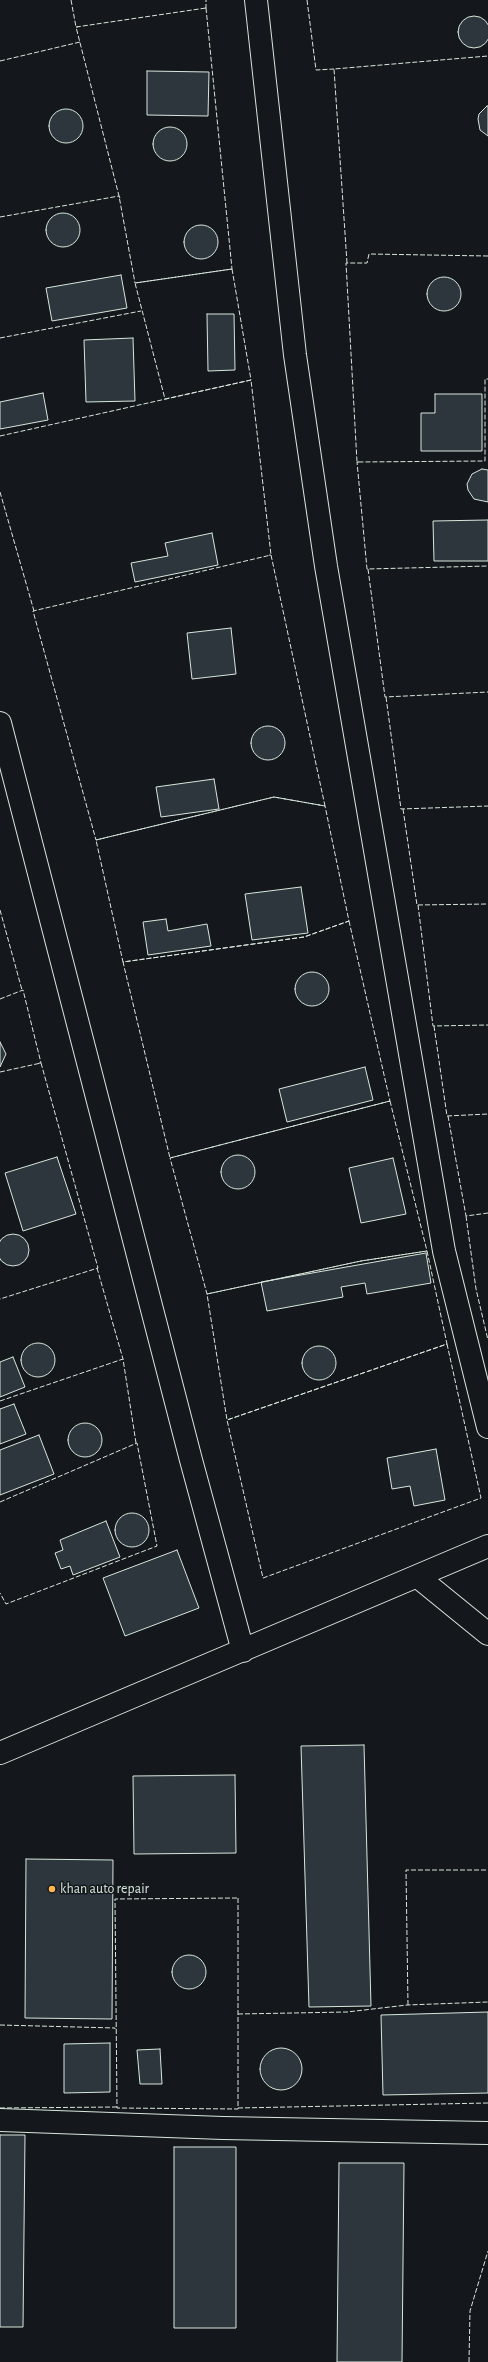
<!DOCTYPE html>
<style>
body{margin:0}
canvas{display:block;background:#14181c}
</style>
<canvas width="488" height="2362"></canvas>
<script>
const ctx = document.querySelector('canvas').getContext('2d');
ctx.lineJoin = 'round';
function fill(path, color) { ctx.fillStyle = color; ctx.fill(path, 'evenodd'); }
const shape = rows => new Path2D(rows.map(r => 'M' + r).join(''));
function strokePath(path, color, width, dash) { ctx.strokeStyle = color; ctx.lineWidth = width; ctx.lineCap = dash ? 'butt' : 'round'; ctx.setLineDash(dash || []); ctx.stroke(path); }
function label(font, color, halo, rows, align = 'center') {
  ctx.font = font + ' "Alegreya Sans",sans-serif'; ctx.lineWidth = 3; ctx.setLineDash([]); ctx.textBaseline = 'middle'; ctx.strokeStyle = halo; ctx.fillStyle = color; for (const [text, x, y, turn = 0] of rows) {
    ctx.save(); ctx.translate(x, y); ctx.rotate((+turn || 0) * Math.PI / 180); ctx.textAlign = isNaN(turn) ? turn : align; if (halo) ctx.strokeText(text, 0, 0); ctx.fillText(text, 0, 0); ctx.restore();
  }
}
const building = shape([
 '458 32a16 16 0 1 1 32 0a16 16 0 1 1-32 0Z',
 [147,71,209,72,208,116,147,115,147,71],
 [487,106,488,106,488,136,480,130,478,119,479,114,487,106],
 '49 126a17 17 0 1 1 34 0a17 17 0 1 1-34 0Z',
 '153 144a17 17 0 1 1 34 0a17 17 0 1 1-34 0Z',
 '46 230a17 17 0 1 1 34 0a17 17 0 1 1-34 0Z',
 '184 242a17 17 0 1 1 34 0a17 17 0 1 1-34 0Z',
 [121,275,127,308,52,321,46,288,121,275],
 '427 294a17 17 0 1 1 34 0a17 17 0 1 1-34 0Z',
 [207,314,234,314,235,370,208,371,207,314],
 [133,338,135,401,86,402,84,340,133,338],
 [43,393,48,420,0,429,0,402,43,393],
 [435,394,482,394,482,451,421,451,421,413,435,413,435,394],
 [482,469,488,470,488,502,474,499,468,490,467,484,472,474,482,469],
 [488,520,488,561,434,561,433,521,488,520],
 [212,533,218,565,135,582,131,563,168,556,165,543,212,533],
 [231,628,236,674,192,679,187,633,231,628],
 '251 743a17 17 0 1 1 34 0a17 17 0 1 1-34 0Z',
 [214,779,219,809,161,817,156,787,214,779],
 [301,887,308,933,252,940,245,894,301,887],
 [166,919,168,931,207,924,211,946,148,955,143,922,166,919],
 '295 989a17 17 0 1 1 34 0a17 17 0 1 1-34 0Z',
 [0,1042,6,1054,0,1067,0,1042],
 [365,1067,373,1100,287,1122,279,1089,365,1067],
 '221 1172a17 17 0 1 1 34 0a17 17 0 1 1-34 0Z',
 [57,1157,76,1214,23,1231,5,1173,57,1157],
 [393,1158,406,1214,361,1223,349,1168,393,1158],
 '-3 1250a16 16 0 1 1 32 0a16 16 0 1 1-32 0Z',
 [426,1253,431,1283,367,1294,365,1283,341,1287,343,1297,267,1311,261,1282,426,1253],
 '21 1360a17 17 0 1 1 34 0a17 17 0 1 1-34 0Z',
 '302 1363a17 17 0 1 1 34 0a17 17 0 1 1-34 0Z',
 [13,1357,25,1387,0,1397,0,1362,13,1357],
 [14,1404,26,1434,0,1444,0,1409,14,1404],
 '68 1440a17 17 0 1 1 34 0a17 17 0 1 1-34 0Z',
 [39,1435,54,1474,0,1495,0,1450,39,1435],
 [436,1449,445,1500,414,1506,410,1486,392,1489,387,1458,436,1449],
 '115 1530a17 17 0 1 1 34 0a17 17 0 1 1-34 0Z',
 [106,1521,120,1557,73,1575,70,1566,61,1569,55,1553,63,1550,60,1540,106,1521],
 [177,1550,199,1608,125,1636,103,1578,177,1550],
 [364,1745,371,2006,309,2007,301,1746,364,1745],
 [235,1775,236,1853,134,1854,133,1776,235,1775],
 [26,1859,113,1860,112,2019,25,2018,26,1859],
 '172 1972a17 17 0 1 1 34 0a17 17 0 1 1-34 0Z',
 [488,2012,488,2093,383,2095,381,2015,488,2012],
 [110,2043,110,2092,64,2093,64,2044,110,2043],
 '260 2069a21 21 0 1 1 42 0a21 21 0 1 1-42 0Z',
 [160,2049,162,2084,140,2084,137,2050,160,2049],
 [0,2135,25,2135,23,2327,0,2327,0,2135],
 [174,2147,236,2147,236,2328,174,2328,174,2147],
 [339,2163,404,2163,402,2362,337,2362,339,2163]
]);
fill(building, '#2c363c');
strokePath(building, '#d8e6dc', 1);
const minor = shape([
 [256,0,295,355,326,566,444,1251,488,1427],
 [0,723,191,1460,243,1651],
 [418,1577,488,1634],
 [0,1753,488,1546],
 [0,2120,223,2128,488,2133]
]);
strokePath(minor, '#d8e6dc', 24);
strokePath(minor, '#14181c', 22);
strokePath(shape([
 [71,0,76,27,78,27],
 [307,0,316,70,334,69],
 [205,8,206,8,206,0],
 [206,8,232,269,135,283,119,196,76,27,206,8],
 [0,61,80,42],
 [0,217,119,196,120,198],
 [488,256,369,254,367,263,346,263,357,462,485,461,485,379,488,379],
 [347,263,334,69,488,56],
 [232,269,251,380,165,399,135,283,232,269],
 [0,338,141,311],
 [0,436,251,380,271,555,269,555],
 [359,462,357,462,367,569,488,566],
 [0,492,34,611],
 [271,555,325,806,274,797,96,840,33,611,271,555],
 [368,569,385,697,488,692],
 [386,697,401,809,488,806],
 [274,797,325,806,349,921,304,937,123,962,96,840,274,797],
 [403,809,417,905,488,904],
 [418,905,433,1026,488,1025],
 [0,910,22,990],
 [349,921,390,1101,170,1158,123,962,304,937,349,921],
 [0,999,23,990,41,1063,39,1063],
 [434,1026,447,1116,488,1114],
 [0,1072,41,1063,98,1268,0,1299],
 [390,1101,427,1251,361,1261,207,1294,170,1158,390,1101],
 [448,1116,466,1216,488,1213],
 [466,1216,476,1289,488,1340],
 [427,1251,447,1344,227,1420,207,1294,361,1261,427,1251],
 [97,1268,123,1359],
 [447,1344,481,1498,263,1578,227,1420,447,1344],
 [0,1401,123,1359,136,1443],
 [0,1502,137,1443,157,1546,6,1604,0,1593],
 [238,1898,238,2109,117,2108,115,1899,238,1898],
 [408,2005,406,1870,488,1870],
 [238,2014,347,2012,407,2005,488,2002],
 [0,2025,115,2028,115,2029],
 [0,2108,117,2107],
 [238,2108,488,2103],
 [469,2362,470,2311,488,2251]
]), '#d8e6dc', 1, [5, 2]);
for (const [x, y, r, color] of [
 [52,1889,4,"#ffb74d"]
]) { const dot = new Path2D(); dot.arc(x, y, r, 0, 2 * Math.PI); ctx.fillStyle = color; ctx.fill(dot); strokePath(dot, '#14181c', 1.5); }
label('14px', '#d8e6dc', '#14181c', [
 ["khan auto repair",60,1889]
], 'left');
</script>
